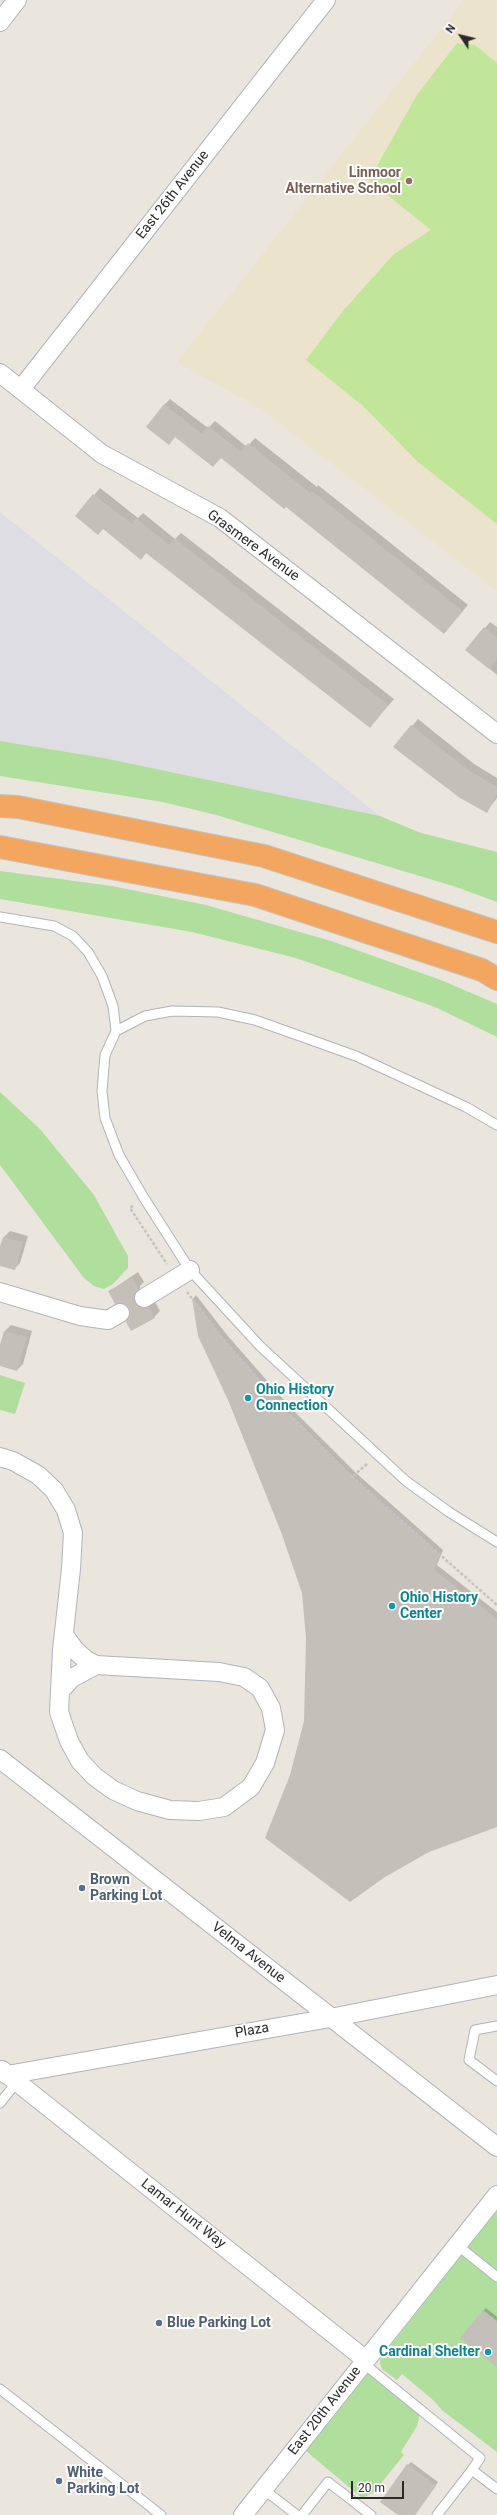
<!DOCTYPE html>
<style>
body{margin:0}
#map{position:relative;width:497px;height:2515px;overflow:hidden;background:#ebe6dd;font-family:Roboto,sans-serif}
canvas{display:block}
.north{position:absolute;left:441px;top:16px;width:40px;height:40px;-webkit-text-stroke:3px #fff;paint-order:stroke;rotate:305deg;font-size:11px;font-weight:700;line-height:16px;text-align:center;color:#2a2a2a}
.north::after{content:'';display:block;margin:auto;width:14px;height:18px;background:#2a2a2a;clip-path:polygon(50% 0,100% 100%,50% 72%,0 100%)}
.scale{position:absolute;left:351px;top:2481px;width:53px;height:18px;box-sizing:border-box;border:2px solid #2a2a2a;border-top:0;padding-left:5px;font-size:12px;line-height:14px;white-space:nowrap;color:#2a2a2a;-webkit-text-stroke:3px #fff;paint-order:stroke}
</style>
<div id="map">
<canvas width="497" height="2515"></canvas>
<div class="north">N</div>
<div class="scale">20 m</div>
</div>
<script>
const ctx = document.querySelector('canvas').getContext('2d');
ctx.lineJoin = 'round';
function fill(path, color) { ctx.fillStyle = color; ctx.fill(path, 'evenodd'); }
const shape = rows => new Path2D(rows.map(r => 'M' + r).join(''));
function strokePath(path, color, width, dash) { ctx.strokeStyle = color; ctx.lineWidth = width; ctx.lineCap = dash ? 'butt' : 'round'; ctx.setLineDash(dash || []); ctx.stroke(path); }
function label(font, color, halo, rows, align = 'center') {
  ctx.font = font + ' Roboto,sans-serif'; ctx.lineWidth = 4; ctx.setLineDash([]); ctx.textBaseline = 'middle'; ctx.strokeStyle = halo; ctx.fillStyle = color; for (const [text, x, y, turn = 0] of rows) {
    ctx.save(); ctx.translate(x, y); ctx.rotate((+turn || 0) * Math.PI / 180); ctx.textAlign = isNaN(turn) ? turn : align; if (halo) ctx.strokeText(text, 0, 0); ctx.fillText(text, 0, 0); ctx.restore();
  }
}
fill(shape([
 [0,512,380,816,104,758,0,741]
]), '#dfdde4');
fill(shape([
 [464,0,497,0,497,591,261,409,177,362]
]), '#ece3cd');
fill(shape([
 [0,741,104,758,380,816,421,833,497,852,497,902,453,886,216,815,163,802,0,776],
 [0,871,112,886,206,905,331,941,441,980,497,1004,497,1037,435,1007,296,958,192,932,0,899],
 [0,1092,40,1129,94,1195,128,1256,128,1268,113,1284,104,1289,94,1286,84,1278,0,1165],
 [0,1375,25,1383,15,1414,0,1410],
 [497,2210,497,2452,443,2411,433,2400,402,2374,397,2380,382,2369,380,2363,380,2359],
 [369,2372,420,2414,417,2426,401,2452,404,2455,373,2493,362,2498,306,2451]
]), '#b0de9d');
fill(shape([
 [457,43,475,45,497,63,497,524,418,462,363,406,306,360,342,312,394,254,431,230,369,180,417,95]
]), '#c1e599');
fill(shape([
 [170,399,208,428,215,421,247,447,255,438,317,487,318,485,468,605,444,633,286,506,221,457,176,436,169,444,164,405],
 [100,488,138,518,143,513,175,539,181,533,394,699,370,727,147,552,141,558,104,528,77,516],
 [490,622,497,627,497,675,467,650],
 [418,719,474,764,497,778,497,798,486,812,394,747],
 [10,1231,28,1236,20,1263,14,1269,0,1265,0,1250,4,1237],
 [138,1272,144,1282,140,1286,140,1297,155,1302,160,1311,154,1317,132,1313,130,1308,110,1291],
 [196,1295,227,1335,291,1408,356,1473,443,1550,437,1565,497,1612,497,1827,291,1776,305,1721,307,1638,303,1593,282,1532,229,1402,199,1336,193,1299],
 [11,1325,32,1331,23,1364,17,1370,0,1365,0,1349,5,1331],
 [486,2308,497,2317,497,2366,483,2311],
 [411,2462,438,2482,415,2515,400,2515,408,2465]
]), '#0003');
fill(shape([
 [164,404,202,434,208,426,241,452,248,443,310,493,312,491,463,611,444,634,286,507,284,509,221,458,213,467,175,437,169,445,146,427],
 [93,494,132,524,136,518,169,545,174,538,388,705,370,728,146,553,141,560,103,529,98,535,75,516],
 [484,627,497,638,497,658,489,669,465,650],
 [411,725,468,770,497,787,497,794,487,813,460,798,393,747],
 [3,1237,23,1242,15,1270,0,1266,0,1246],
 [132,1278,139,1289,135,1293,135,1303,139,1307,149,1307,155,1318,131,1331,126,1322,130,1313,129,1308,125,1304,115,1304,108,1291],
 [192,1298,223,1339,287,1412,352,1477,440,1555,434,1570,497,1619,497,1827,429,1852,385,1877,350,1902,265,1838,290,1775,304,1721,306,1638,302,1593,281,1532,229,1402,198,1336],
 [4,1331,27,1337,17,1371,0,1366,0,1345],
 [483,2310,497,2321,497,2367,460,2338],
 [407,2464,436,2486,415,2515,398,2515,380,2502]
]), '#c4bfb9');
const service = shape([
 [0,917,54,926,73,936,88,952,102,976,113,1006,116,1031],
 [497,1125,466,1107,356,1056,255,1020,218,1012,172,1011,145,1016,116,1031,105,1055,102,1091,105,1118,119,1155,144,1198,190,1270,260,1346,406,1481,449,1512,497,1542],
 [497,2026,475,2030,469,2060,497,2081],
 [0,2103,17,2082],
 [457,2245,497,2277],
 [363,2363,480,2458,472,2470],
 [0,2389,161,2515],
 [263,2489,297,2515],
 [302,2515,328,2482,371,2515],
 [437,2515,472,2470,497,2489]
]);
const minor = shape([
 [0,22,17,0],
 [0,373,102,454,220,518,497,734],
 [21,389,326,0],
 [0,1292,80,1316,108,1320,120,1313],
 [144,1298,190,1270],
 [0,1457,13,1461,38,1475,54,1490,66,1510,73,1533,71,1569,62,1650,59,1712,69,1741,80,1761,94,1776,113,1790,137,1801,170,1810,199,1811,224,1807,251,1787,265,1763,275,1730,271,1708,260,1688,244,1677,219,1672,96,1665,86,1660,75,1650,64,1635],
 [60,1691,72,1678,96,1665],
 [0,1759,497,2147],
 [2,2070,366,2360],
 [7,2075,330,2018,497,1985],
 [243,2515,497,2195]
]);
const motorway = shape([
 [0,806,18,807,264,856,497,932],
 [0,847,255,895,482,970,497,979]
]);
strokePath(service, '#b0b3bd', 11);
strokePath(minor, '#b0b3bd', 20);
strokePath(motorway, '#c3c3c3', 24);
strokePath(shape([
 [133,1206,130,1208,167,1264],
 [187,1292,223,1339,287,1412,352,1477,367,1464],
 [352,1477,497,1605]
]), '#c3c3c3', 2.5, [3, 2]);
strokePath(service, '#fff', 9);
strokePath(minor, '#fff', 18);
strokePath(motorway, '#f3a660', 22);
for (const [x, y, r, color] of [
 [409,181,4,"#8d6e63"],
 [248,1398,4,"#0f9aa8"],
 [392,1606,4,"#0f9aa8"],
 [82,1888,4,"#5c6f8a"],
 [159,2323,4,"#5c6f8a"],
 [488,2352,4,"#0f9aa8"],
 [59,2481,4,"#5c6f8a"]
]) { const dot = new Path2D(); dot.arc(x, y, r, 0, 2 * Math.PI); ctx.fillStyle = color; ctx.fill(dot); strokePath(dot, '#fff', 1.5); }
label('bold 14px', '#785e54', '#fff', [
 ["Linmoor",401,173],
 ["Alternative School",401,189]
], 'right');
label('14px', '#2a2a2a', '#fff', [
 ["East 26th Avenue",173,195,-52],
 ["Grasmere Avenue",253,546,36],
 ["Velma Avenue",248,1953,38],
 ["Plaza",252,2031,-10],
 ["Lamar Hunt Way",183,2214,38],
 ["East 20th Avenue",325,2411,-52]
]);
label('bold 14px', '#0d838f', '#fff', [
 ["Ohio History",256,1390],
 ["Connection",256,1406],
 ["Ohio History",400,1598],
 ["Center",400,1614],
 ["Cardinal Shelter",480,2352,"right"]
], 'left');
label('bold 14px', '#4e5e75', '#fff', [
 ["Brown",90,1880],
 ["Parking Lot",90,1896],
 ["Blue Parking Lot",167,2323],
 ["White",67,2473],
 ["Parking Lot",67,2489]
], 'left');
</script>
